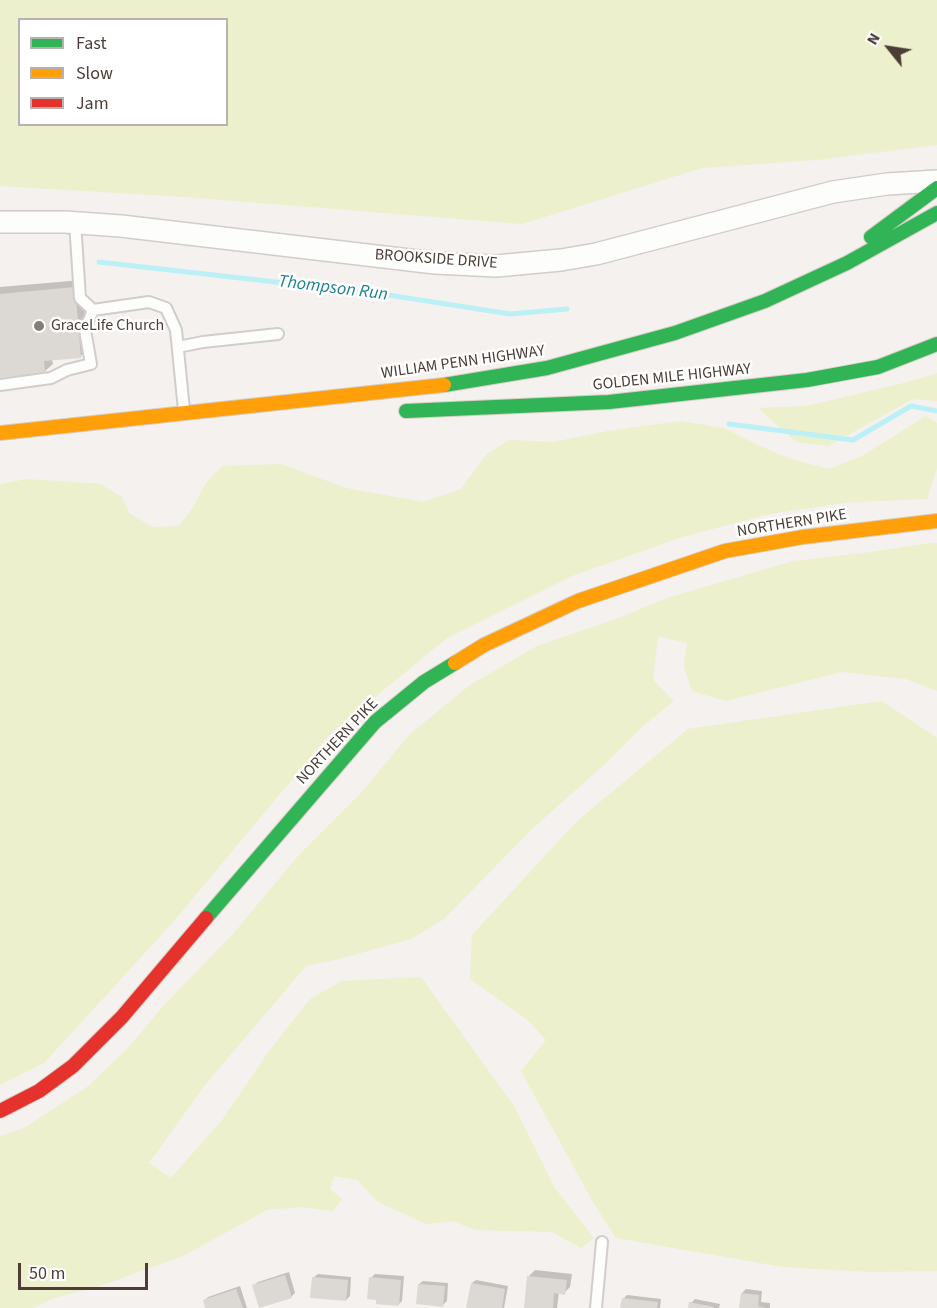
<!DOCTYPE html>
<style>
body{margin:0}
#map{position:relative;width:937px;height:1308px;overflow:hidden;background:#f4f1ee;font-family:"Source Sans 3",sans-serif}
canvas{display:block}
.legend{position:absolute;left:18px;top:18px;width:210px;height:108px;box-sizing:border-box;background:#fff;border:2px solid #b7b2af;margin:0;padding:8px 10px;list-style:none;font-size:18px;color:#4c3e37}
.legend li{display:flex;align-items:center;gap:12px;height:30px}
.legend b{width:30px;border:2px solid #b7b2af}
.north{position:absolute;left:859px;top:18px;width:60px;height:60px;-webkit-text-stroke:4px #fff;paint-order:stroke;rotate:300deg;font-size:16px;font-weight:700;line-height:24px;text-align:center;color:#4c3e37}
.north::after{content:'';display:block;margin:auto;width:21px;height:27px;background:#4c3e37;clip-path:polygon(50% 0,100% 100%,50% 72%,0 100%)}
.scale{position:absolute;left:18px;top:1263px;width:130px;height:27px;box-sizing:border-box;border:3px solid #4c3e37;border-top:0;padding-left:8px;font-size:18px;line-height:21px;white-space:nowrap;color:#4c3e37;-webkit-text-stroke:4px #fff;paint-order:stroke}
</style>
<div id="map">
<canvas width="937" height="1308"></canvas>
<ul class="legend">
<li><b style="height:8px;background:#30b455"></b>Fast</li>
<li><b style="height:8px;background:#ff9f0a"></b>Slow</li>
<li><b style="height:8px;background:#e5322d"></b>Jam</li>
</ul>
<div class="north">N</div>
<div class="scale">50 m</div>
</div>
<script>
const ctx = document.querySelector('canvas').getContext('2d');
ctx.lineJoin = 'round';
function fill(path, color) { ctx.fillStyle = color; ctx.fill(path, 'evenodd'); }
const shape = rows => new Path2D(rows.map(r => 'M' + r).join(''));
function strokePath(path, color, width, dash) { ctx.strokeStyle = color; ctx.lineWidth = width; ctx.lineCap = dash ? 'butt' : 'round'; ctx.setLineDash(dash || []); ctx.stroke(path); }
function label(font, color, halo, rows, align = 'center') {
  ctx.font = font + ' "Source Sans 3",sans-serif'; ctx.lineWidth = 5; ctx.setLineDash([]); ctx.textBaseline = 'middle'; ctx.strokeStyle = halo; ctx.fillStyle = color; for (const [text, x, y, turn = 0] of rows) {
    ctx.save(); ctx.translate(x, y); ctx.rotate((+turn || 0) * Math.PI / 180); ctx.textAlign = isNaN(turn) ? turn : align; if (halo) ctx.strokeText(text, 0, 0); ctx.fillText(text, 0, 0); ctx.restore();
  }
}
fill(shape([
 [0,0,937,0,937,145,816,160,702,168,522,224,185,197,0,186],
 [20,20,226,20,226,124,20,124],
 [937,373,937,401,913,399,828,446,796,442,758,408,806,406,908,382],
 [926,416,937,423,937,468,927,499,851,502,770,514,682,537,572,576,447,638,330,734,174,921,44,1063,0,1085,0,484,27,479,100,484,122,497,129,513,152,527,179,526,192,509,206,483,222,466,281,464,346,488,423,502,461,489,486,455,509,440,553,442,608,431,680,421,724,428,760,446,791,459,829,469,862,456],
 [931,543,937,543,937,691,906,679,842,672,726,701,692,691,684,667,687,643,658,636,653,680,674,701,642,727,606,763,533,828,444,919,411,939,339,959,306,966,205,1085,149,1163,171,1178,223,1119,269,1051,310,999,342,981,421,977,514,1106,554,1187,594,1238,581,1248,552,1232,476,1230,453,1221,426,1224,378,1202,357,1180,334,1176,330,1189,342,1199,333,1211,302,1207,267,1210,183,1256,97,1287,54,1298,33,1308,0,1308,0,1136,24,1128,87,1087,127,1049,166,1003,233,934,298,856,361,793,410,734,470,685,537,646,619,618,667,598,793,561,864,553],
 [882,701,937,738,937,1271,869,1272,783,1267,616,1238,593,1202,521,1071,546,1040,529,1021,470,979,472,935,577,821,688,729]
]), '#ecf0cc');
fill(shape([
 [82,280,88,348,80,357,52,359,53,364,44,372,0,376,0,287],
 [535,1270,572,1274,570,1287,564,1293,559,1292,557,1308,525,1308,529,1276],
 [289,1272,295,1293,291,1297,254,1285,258,1282],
 [318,1274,351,1277,350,1296,346,1300,314,1277],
 [375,1274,404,1276,402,1301,398,1305,371,1278],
 [476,1280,508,1286,504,1308,471,1308,472,1283],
 [423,1281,448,1283,447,1301,443,1305,419,1284],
 [240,1286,247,1308,207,1308,204,1301,208,1297],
 [746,1289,762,1291,761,1302,770,1303,770,1308,741,1308,742,1293],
 [627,1295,661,1299,660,1308,622,1308,623,1299],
 [695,1299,720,1304,719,1308,690,1308,691,1303]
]), '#0003');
strokePath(shape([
 [99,262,382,294,510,314,567,309],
 [729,424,853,440,911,406,937,411]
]), '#bbf0f6', 5);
fill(shape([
 [75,287,81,358,44,361,45,373,0,378,0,294],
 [285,1275,292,1298,259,1308,252,1285],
 [527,1276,567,1280,565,1295,554,1293,553,1308,524,1308],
 [312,1277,348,1280,346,1301,310,1298],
 [369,1277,401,1280,399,1306,376,1304,376,1300,367,1299],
 [471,1283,505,1289,502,1308,466,1308],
 [418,1284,445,1286,443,1307,416,1304],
 [236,1289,243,1308,205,1308,203,1300],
 [741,1293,759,1295,758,1306,765,1308,739,1308],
 [622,1298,658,1302,657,1308,620,1308],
 [689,1302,714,1307,714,1308,688,1308]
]), '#dcd8d4');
const lane = shape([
 [75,222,80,298,93,310],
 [93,310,149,302,166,308,176,330,184,410],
 [178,347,203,342,278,334],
 [0,385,51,378,67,370,91,364,85,330,93,310],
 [596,1308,602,1242]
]);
const street = shape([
 [0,222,65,222,121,226,435,263,496,266,561,260,596,254,833,192,887,184,937,181]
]);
const fast = shape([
 [871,237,937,188],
 [444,385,547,368,675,333,765,301,847,263,937,213],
 [406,411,609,402,807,380,878,367,937,344],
 [206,918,375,722,424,682,455,663]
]);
const slow = shape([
 [0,433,444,385],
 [455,663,484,645,578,601,725,551,803,537,937,521]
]);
const jam = shape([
 [0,1111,39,1091,73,1066,122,1017,206,918]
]);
strokePath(lane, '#d1cdca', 14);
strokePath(street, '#d1cdca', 24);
strokePath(fast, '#d7cec6', 16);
strokePath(slow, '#d7cec6', 16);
strokePath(jam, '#d7cec6', 16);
strokePath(lane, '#fdfdfc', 10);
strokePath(street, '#fdfdfc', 21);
strokePath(fast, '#30b455', 14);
strokePath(slow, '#ff9f0a', 14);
strokePath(jam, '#e5322d', 14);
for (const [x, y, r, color] of [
 [39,326,6,"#877d77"]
]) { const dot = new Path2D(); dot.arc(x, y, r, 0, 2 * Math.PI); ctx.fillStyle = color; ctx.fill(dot); strokePath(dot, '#fff', 2); }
label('16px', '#4c3e37', '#fff', [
 ["BROOKSIDE DRIVE",436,260,4],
 ["WILLIAM PENN HIGHWAY",463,363,-8],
 ["GOLDEN MILE HIGHWAY",672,378,-6],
 ["NORTHERN PIKE",792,524,-9],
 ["NORTHERN PIKE",338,742,-47]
]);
label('16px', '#4c3e37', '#fff', [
 ["GraceLife Church",51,326]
], 'left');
label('italic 18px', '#1d8290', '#fff', [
 ["Thompson Run",333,289,7]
]);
</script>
